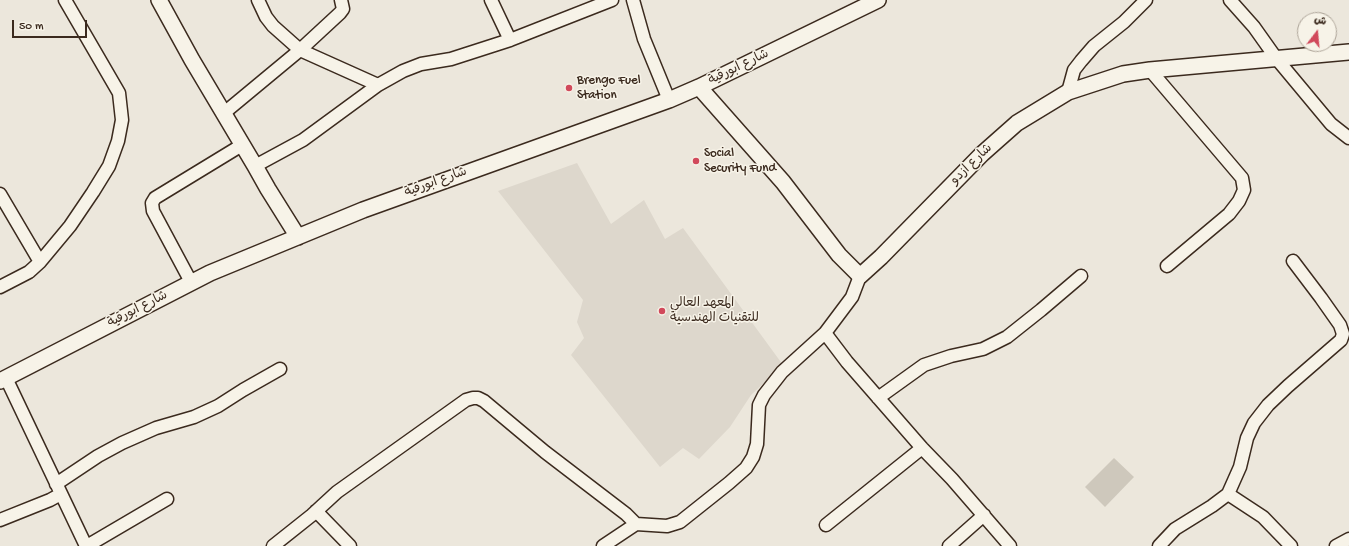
<!DOCTYPE html>
<meta charset="utf-8">
<style>
body{margin:0}
#map{position:relative;width:1349px;height:546px;overflow:hidden;background:#ece7dc;font-family:"Gochi Hand","Playpen Sans Arabic",sans-serif}
canvas{display:block}
.north{position:absolute;left:1297px;top:12px;width:40px;height:40px;box-sizing:border-box;background:#f7f3e8;border:1px solid #aca397;border-radius:50%;rotate:16deg;font-size:11px;font-weight:700;line-height:16px;text-align:center;color:#3b2a1e}
.north::after{content:'';display:block;margin:auto;width:14px;height:18px;background:#d1495b;clip-path:polygon(50% 0,100% 100%,50% 72%,0 100%)}
.scale{position:absolute;left:12px;top:20px;width:75px;height:18px;box-sizing:border-box;border:2px solid #3b2a1e;border-top:0;padding-left:5px;font-size:12px;line-height:14px;white-space:nowrap;color:#3b2a1e;-webkit-text-stroke:3px #f7f3e8;paint-order:stroke}
</style>
<div id="map">
<canvas width="1349" height="546"></canvas>
<div class="north">ش</div>
<div class="scale">50 m</div>
</div>
<script>
const ctx = document.querySelector('canvas').getContext('2d');
ctx.lineJoin = 'round';
function fill(path, color) { ctx.fillStyle = color; ctx.fill(path, 'evenodd'); }
const shape = rows => new Path2D(rows.map(r => 'M' + r).join(''));
function strokePath(path, color, width, dash) { ctx.strokeStyle = color; ctx.lineWidth = width; ctx.lineCap = dash ? 'butt' : 'round'; ctx.setLineDash(dash || []); ctx.stroke(path); }
function label(font, color, halo, rows, align = 'center') {
  ctx.font = font + ' "Gochi Hand","Playpen Sans Arabic",sans-serif'; ctx.lineWidth = 3; ctx.setLineDash([]); ctx.textBaseline = 'middle'; ctx.strokeStyle = halo; ctx.fillStyle = color; for (const [text, x, y, turn = 0] of rows) {
    ctx.save(); ctx.translate(x, y); ctx.rotate((+turn || 0) * Math.PI / 180); ctx.textAlign = isNaN(turn) ? turn : align; if (halo) ctx.strokeText(text, 0, 0); ctx.fillText(text, 0, 0); ctx.restore();
  }
}
fill(shape([
 [577,163,611,224,644,200,665,239,683,228,783,365,751,395,730,427,699,459,683,448,660,467,571,355,584,338,577,322,583,300,498,191]
]), '#ddd7cc');
fill(shape([
 [1114,458,1134,477,1105,507,1085,487]
]), '#cec8bc');
const minor = shape([
 [258,0,266,17,273,26,300,50,378,85],
 [491,0,510,40],
 [633,0,644,39,669,100],
 [1230,0,1254,27,1276,58,1331,124,1349,138],
 [1150,70,1242,178,1244,190,1239,201,1229,214,1167,266],
 [1068,92,1074,70,1081,61,1094,46,1124,22,1146,0],
 [224,113,300,50,340,13,343,9,341,0],
 [255,166,303,140,378,85,403,71,421,64,451,59,510,40,612,0],
 [0,194,40,262,70,226,93,192,109,166,118,141,122,120,119,93,65,0],
 [191,282,153,211,152,203,155,198,242,145],
 [0,287,29,272,40,262],
 [825,333,847,362,922,448,952,479,1010,546],
 [6,378,86,546],
 [878,398,924,365,951,356,983,349,1007,337,1041,310,1081,276],
 [56,484,98,456,122,443,156,428,194,417,218,406,243,390,280,369],
 [1228,494,1263,517,1291,546],
 [316,511,350,546],
 [0,520,50,500,61,494],
 [826,525,922,448],
 [87,546,167,499],
 [273,546,312,515,337,492,466,400,473,398,478,398,484,401,545,452,626,514,636,524],
 [603,546,636,524,667,526,680,522,729,483,746,468,753,457,757,444,759,405,764,395,782,372,825,333,852,297,860,276],
 [949,546,984,515],
 [1159,546,1175,529,1212,506,1228,494,1240,467,1247,438,1254,423,1268,405,1288,386,1341,340,1343,334,1340,325,1321,298,1293,261],
 [1336,546,1349,539]
]);
const major = shape([
 [159,0,192,60,255,166,268,189,298,237],
 [699,87,783,182,839,255,860,276,881,257,982,154,1017,123,1068,92,1123,74,1150,70,1349,52],
 [0,381,210,273,363,210,669,100,699,87,878,0]
]);
strokePath(minor, '#3b2a1e', 15);
strokePath(major, '#3b2a1e', 18);
strokePath(minor, '#f7f3e8', 12);
strokePath(major, '#f7f3e8', 15);
for (const [x, y, r, color] of [
 [569,88,4,"#d1495b"],
 [696,161,4,"#d1495b"],
 [662,311,4,"#d1495b"]
]) { const dot = new Path2D(); dot.arc(x, y, r, 0, 2 * Math.PI); ctx.fillStyle = color; ctx.fill(dot); strokePath(dot, '#f7f3e8', 1.5); }
label('13px', '#3b2a1e', '#f7f3e8', [
 ["شارع ابورقية",739,68,-26],
 ["شارع ازدو",972,165,-44],
 ["شارع ابورقية",436,183,-20],
 ["شارع ابورقية",138,310,-27]
]);
label('13px', '#3b2a1e', '#f7f3e8', [
 ["Brengo Fuel",577,81],
 ["Station",577,96],
 ["Social",704,154],
 ["Security Fund",704,169],
 ["المعهد العالي",670,304],
 ["للتقنيات الهندسية",670,319]
], 'left');
</script>
